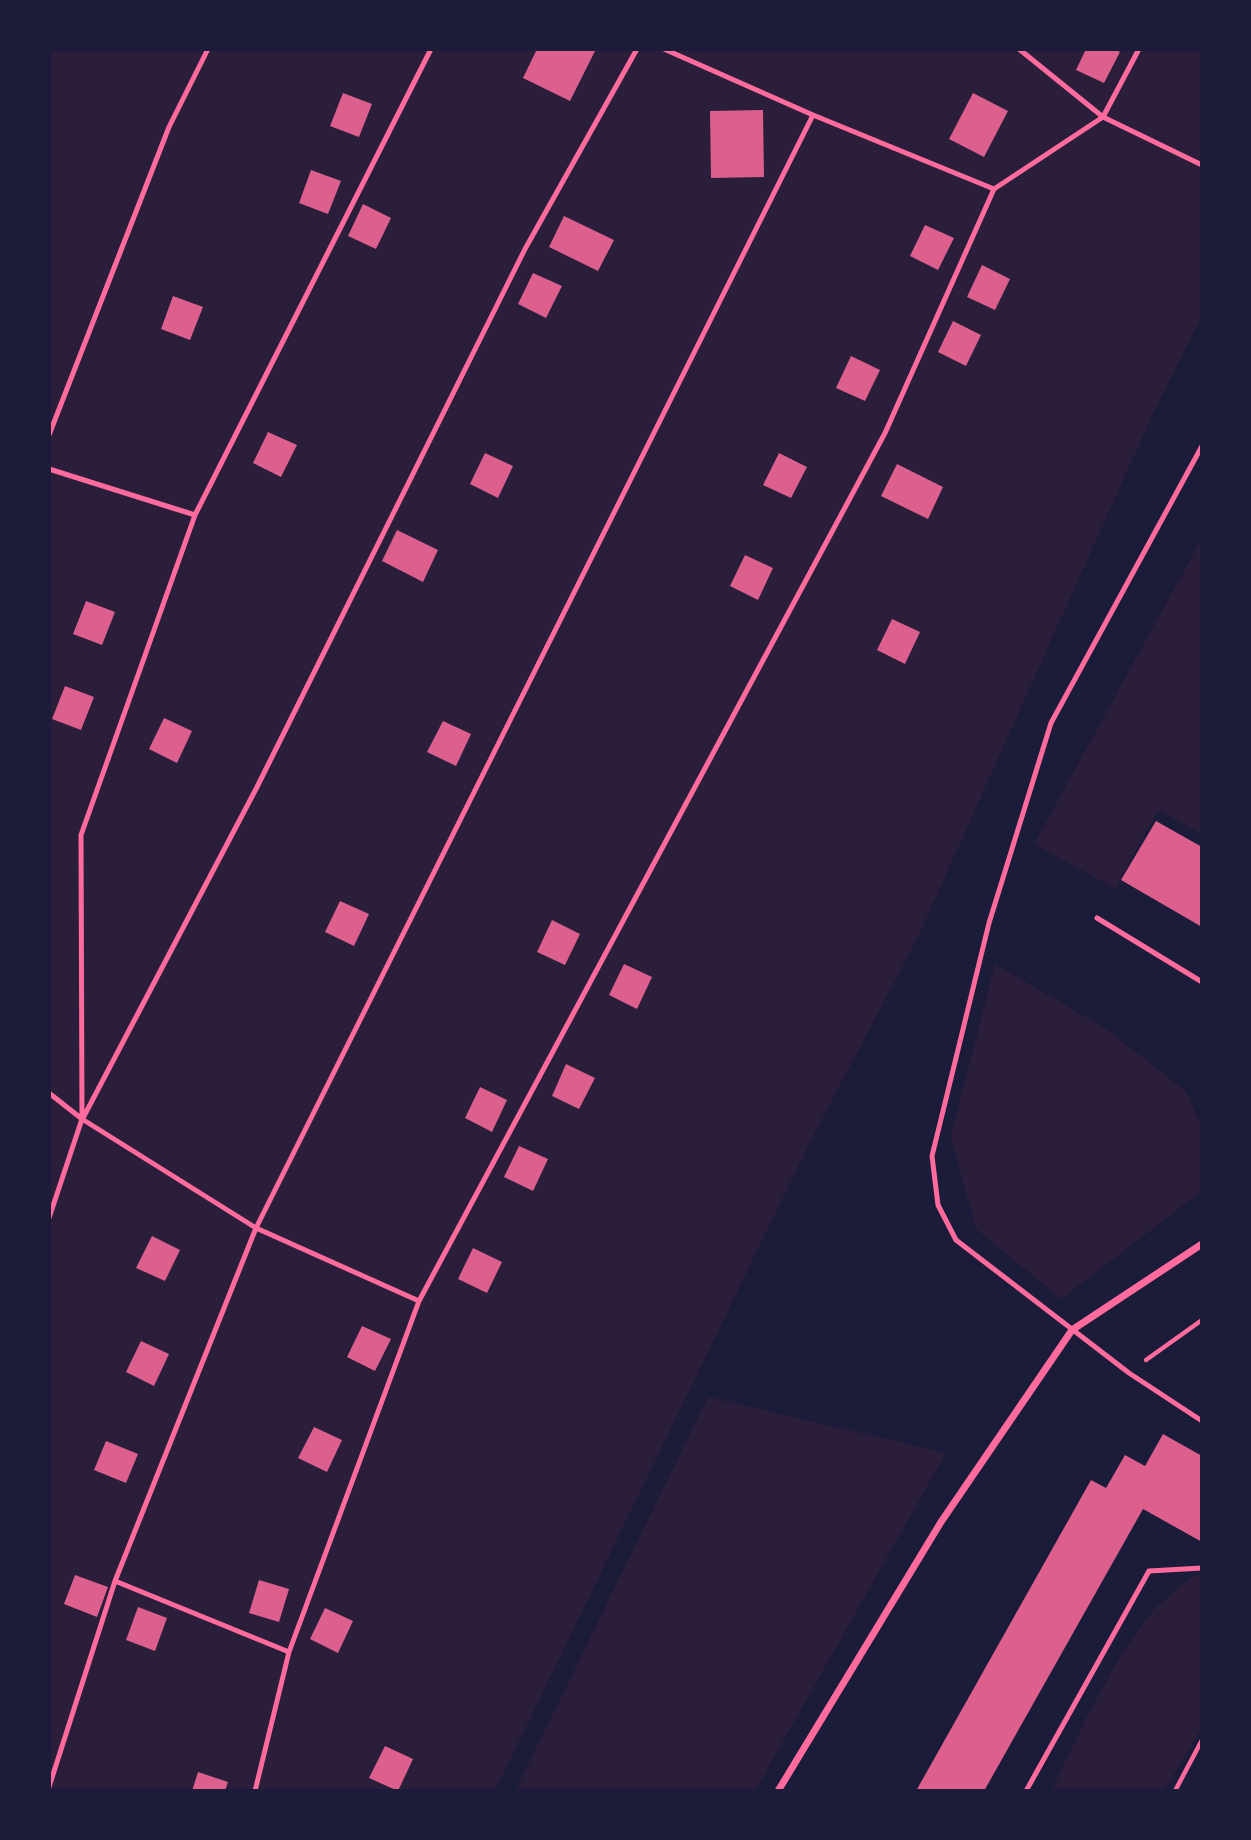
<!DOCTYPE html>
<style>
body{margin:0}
#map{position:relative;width:1251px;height:1840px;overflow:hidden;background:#1b1b3a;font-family:Arial,sans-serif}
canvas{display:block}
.frame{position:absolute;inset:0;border:51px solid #1b1b3a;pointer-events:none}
</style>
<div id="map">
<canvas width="1251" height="1840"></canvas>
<div class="frame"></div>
</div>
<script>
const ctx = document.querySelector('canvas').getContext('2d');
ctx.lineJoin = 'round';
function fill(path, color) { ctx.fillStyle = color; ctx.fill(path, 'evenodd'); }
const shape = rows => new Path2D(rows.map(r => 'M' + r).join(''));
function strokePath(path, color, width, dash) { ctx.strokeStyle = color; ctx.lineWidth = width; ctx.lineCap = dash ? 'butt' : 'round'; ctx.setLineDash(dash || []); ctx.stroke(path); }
fill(shape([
 [49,49,1202,49,1202,315,1151,418,918,937,809,1144,495,1791,49,1791],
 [1202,538,1202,834,1158,810,1115,889,1034,844],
 [995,964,1103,1027,1185,1090,1202,1127,1202,1191,1061,1299,976,1229,951,1137],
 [708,1397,946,1453,755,1791,515,1791],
 [1192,1576,1202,1576,1202,1728,1164,1791,1051,1791,1087,1716,1124,1650,1154,1609]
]), '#2a1e3b');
fill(shape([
 [537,49,596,49,570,101,523,78],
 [1086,49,1114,49,1120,52,1104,83,1076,70],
 [343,93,372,104,359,137,330,126],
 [973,93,1008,111,984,157,949,139],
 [763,110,764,177,711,178,710,111],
 [311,170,341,181,328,214,299,203],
 [363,204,391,218,376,249,348,236],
 [564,216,614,240,598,271,549,247],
 [925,225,954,238,938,270,910,256],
 [982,265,1010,279,995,310,967,297],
 [533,273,562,286,546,318,518,304],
 [173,296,203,307,190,340,161,329],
 [953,321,981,335,966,366,938,352],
 [851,356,880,370,865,401,836,388],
 [268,432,297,445,281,477,253,463],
 [485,453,513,466,498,498,470,484],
 [779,453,807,467,791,498,763,485],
 [897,464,943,487,928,519,881,496],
 [397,530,438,550,423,582,382,561],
 [745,555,773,568,758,600,730,586],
 [86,601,115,612,102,645,73,634],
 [892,619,920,632,905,664,877,650],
 [65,686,94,697,81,730,52,719],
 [164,718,192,731,177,763,149,749],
 [443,721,471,734,456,766,427,752],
 [1156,821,1202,847,1202,927,1121,880],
 [340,901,369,914,354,946,325,932],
 [552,920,580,934,565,965,537,952],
 [624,964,652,977,637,1009,609,995],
 [566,1064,595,1078,579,1109,552,1096],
 [480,1087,507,1100,492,1132,465,1118],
 [519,1146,548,1159,533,1191,504,1177],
 [152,1236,180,1250,165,1281,136,1268],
 [473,1248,502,1262,487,1293,458,1279],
 [362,1326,391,1339,375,1371,347,1357],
 [141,1341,169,1354,154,1386,126,1372],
 [314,1427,342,1440,327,1472,298,1458],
 [1163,1434,1202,1456,1202,1542,1143,1509,984,1791,916,1791,1091,1480,1106,1488,1125,1455,1145,1466],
 [106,1441,138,1454,126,1483,94,1470],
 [75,1575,108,1587,97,1617,64,1604],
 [259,1580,289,1589,279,1622,249,1613],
 [138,1607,167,1618,155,1651,126,1640],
 [325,1608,353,1621,338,1653,310,1639],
 [385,1746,413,1759,398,1791,369,1778],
 [198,1772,228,1782,225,1791,192,1791]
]), '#dd5f8e');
strokePath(shape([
 [1146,1360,1202,1320],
 [1175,1791,1202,1740]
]), '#ff6b9d', 4.5);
strokePath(shape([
 [664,49,813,115,994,189],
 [1019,49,1103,117,1139,49],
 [49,435,169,127,208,49],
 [1202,446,1051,723,989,923,932,1156,938,1205,956,1240,1129,1373,1202,1421],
 [49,469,195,515],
 [1097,918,1202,982],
 [49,1093,82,1119,256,1228,419,1301],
 [83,1118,257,787,525,249,637,49],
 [49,1218,82,1119,81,835,195,515,431,49],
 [115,1581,289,1652],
 [49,1787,115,1581,256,1228,813,115],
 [255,1791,289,1652,419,1301,885,433,994,189,1103,117,1202,165],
 [1026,1791,1149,1571,1202,1568]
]), '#ff6b9d', 5);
strokePath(shape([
 [778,1791,941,1522,1072,1330,1202,1244]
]), '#ff6b9d', 7);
</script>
